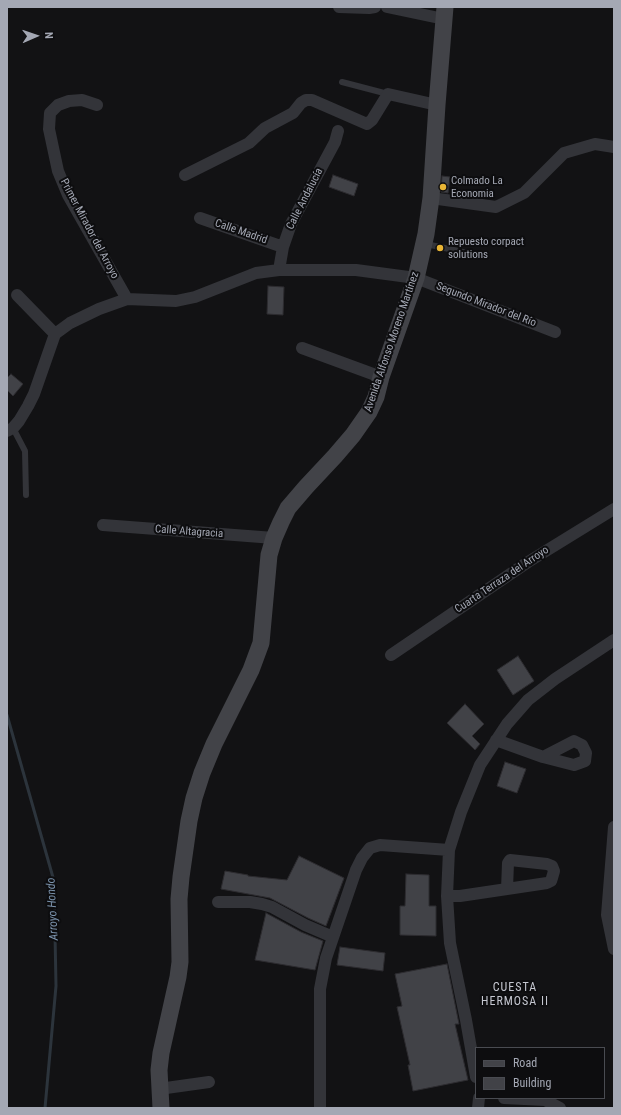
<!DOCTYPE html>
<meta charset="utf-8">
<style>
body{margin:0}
#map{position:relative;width:621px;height:1115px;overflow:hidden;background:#121214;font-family:"Roboto Condensed",sans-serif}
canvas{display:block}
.frame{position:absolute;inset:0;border:8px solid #a4a8b4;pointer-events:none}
.legend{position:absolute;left:475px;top:1047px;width:130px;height:52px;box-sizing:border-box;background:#0d0d0f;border:1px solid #494b51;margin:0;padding:5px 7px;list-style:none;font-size:12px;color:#a4a8b4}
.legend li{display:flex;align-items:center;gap:8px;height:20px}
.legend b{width:20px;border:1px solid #494b51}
.north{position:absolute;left:16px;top:16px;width:40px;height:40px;-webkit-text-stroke:3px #0d0d0f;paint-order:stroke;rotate:88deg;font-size:11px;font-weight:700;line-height:16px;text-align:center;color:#a4a8b4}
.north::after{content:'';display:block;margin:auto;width:14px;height:18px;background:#a4a8b4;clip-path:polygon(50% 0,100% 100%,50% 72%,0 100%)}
</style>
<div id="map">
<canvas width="621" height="1115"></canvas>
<div class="frame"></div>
<ul class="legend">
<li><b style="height:5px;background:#424348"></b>Road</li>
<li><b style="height:11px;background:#414247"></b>Building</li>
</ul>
<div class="north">N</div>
</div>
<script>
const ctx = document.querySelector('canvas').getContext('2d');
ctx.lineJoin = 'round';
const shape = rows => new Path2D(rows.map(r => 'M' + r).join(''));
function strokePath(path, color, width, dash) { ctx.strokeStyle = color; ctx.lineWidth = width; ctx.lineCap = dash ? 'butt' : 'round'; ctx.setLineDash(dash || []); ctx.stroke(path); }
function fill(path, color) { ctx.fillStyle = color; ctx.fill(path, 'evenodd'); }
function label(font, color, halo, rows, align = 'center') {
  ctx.font = font + ' "Roboto Condensed",sans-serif'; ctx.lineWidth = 4; ctx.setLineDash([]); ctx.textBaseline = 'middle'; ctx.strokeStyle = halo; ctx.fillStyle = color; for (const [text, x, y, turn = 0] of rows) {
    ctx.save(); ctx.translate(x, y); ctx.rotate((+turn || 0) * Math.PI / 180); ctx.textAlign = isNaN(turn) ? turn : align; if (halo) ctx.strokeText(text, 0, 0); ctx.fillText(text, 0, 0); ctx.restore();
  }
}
strokePath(shape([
 [7,715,54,881,56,986,45,1108]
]), '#2c343c', 3);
const building = shape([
 [333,175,358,184,354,196,329,187,333,175],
 [442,176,450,177,448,193,441,192,442,176],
 [268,286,284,287,283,315,267,314,268,286],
 [11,374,23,384,13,396,7,390,7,378,11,374],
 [518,656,534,681,513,695,497,670,518,656],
 [465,704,484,724,472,736,480,744,475,750,447,723,465,704],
 [505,762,526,769,517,793,497,786,505,762],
 [299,856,344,878,326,926,308,918,270,898,221,889,225,871,248,875,248,876,287,880,299,856],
 [406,874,429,875,429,906,436,906,436,936,400,935,400,906,405,906,406,874],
 [266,913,301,932,323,941,315,970,255,960,266,913],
 [340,947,385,953,383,971,337,965,340,947],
 [447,964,459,1024,455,1024,468,1080,413,1091,408,1065,410,1065,397,1007,402,1006,395,974,447,964]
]);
fill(building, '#414247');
strokePath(building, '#2d2c30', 1);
strokePath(shape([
 [342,82,388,94],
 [426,244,463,252],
 [13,428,25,451,26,495]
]), '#333439', 6);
strokePath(shape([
 [339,7,369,8,375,7],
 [387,7,444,19],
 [97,105,82,100,69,101,58,105,50,113,49,129,58,171,68,195,127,299],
 [185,175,249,143,265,128,293,113,301,103,306,100,312,100,367,124,372,120,388,94,437,105],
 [431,198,496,207,524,193,564,153,595,144,614,147],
 [200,218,283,247],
 [279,270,283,247,291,224,335,142,338,131],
 [17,295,55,334],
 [302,348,381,377],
 [7,431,13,428,19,421,28,406,34,394,55,334,70,323,99,309,127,299,176,301,195,297,256,273,279,270,356,270,416,278,555,332],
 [103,525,274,538],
 [391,655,528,562,614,509],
 [496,740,543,757,574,765,585,761,586,753,582,745,574,741,543,757],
 [614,827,607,915,614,949],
 [447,896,460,896,507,889,547,883,551,881,552,878,554,871,552,866,547,864,510,860,508,863,507,889],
 [218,902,250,902,262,904,272,907,305,925,333,937],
 [476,1077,466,1020,450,943,447,896,449,850,461,812,480,765,507,724,528,700,555,679,614,640],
 [159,1089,209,1082],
 [504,1098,545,1100,560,1108],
 [320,1108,320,989,326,958,356,870,362,858,370,848,380,845,449,850],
 [478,1108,479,1098]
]), '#333439', 12);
strokePath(shape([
 [161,1108,159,1070,161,1053,178,977,180,962,179,899,181,877,189,821,194,798,202,773,214,744,251,670,261,643,269,555,274,538,281,522,288,508,306,487,335,456,353,435,369,412,376,397,381,377,416,278,426,234,431,198,437,105,445,7]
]), '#424348', 17);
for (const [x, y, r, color] of [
 [443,187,4,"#e9b535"],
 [440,248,4,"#e9b535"]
]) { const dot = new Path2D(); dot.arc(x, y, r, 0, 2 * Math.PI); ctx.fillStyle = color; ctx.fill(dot); strokePath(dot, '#0d0d0f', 1.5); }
label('11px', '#a4a8b4', '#0d0d0f', [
 ["Colmado La",451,181],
 ["Economia",451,194],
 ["Repuesto corpact",448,242],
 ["solutions",448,255]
], 'left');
label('11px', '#a4a8b4', '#0d0d0f', [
 ["Calle Andalucía",305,199,-63],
 ["Primer Mirador del Arroyo",89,229,62],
 ["Calle Madrid",241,232,19],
 ["Segundo Mirador del Río",486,305,21],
 ["Avenida Alfonso Moreno Martínez",392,342,-71],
 ["Calle Altagracia",189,532,4],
 ["Cuarta Terraza del Arroyo",502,580,-34]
]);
label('italic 12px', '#7c94ae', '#0d0d0f', [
 ["Arroyo Hondo",53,909,-93]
]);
ctx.letterSpacing = '1px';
label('12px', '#c5c7d0', '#0d0d0f', [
 ["CUESTA",515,988],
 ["HERMOSA II",515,1002]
]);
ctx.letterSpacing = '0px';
</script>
